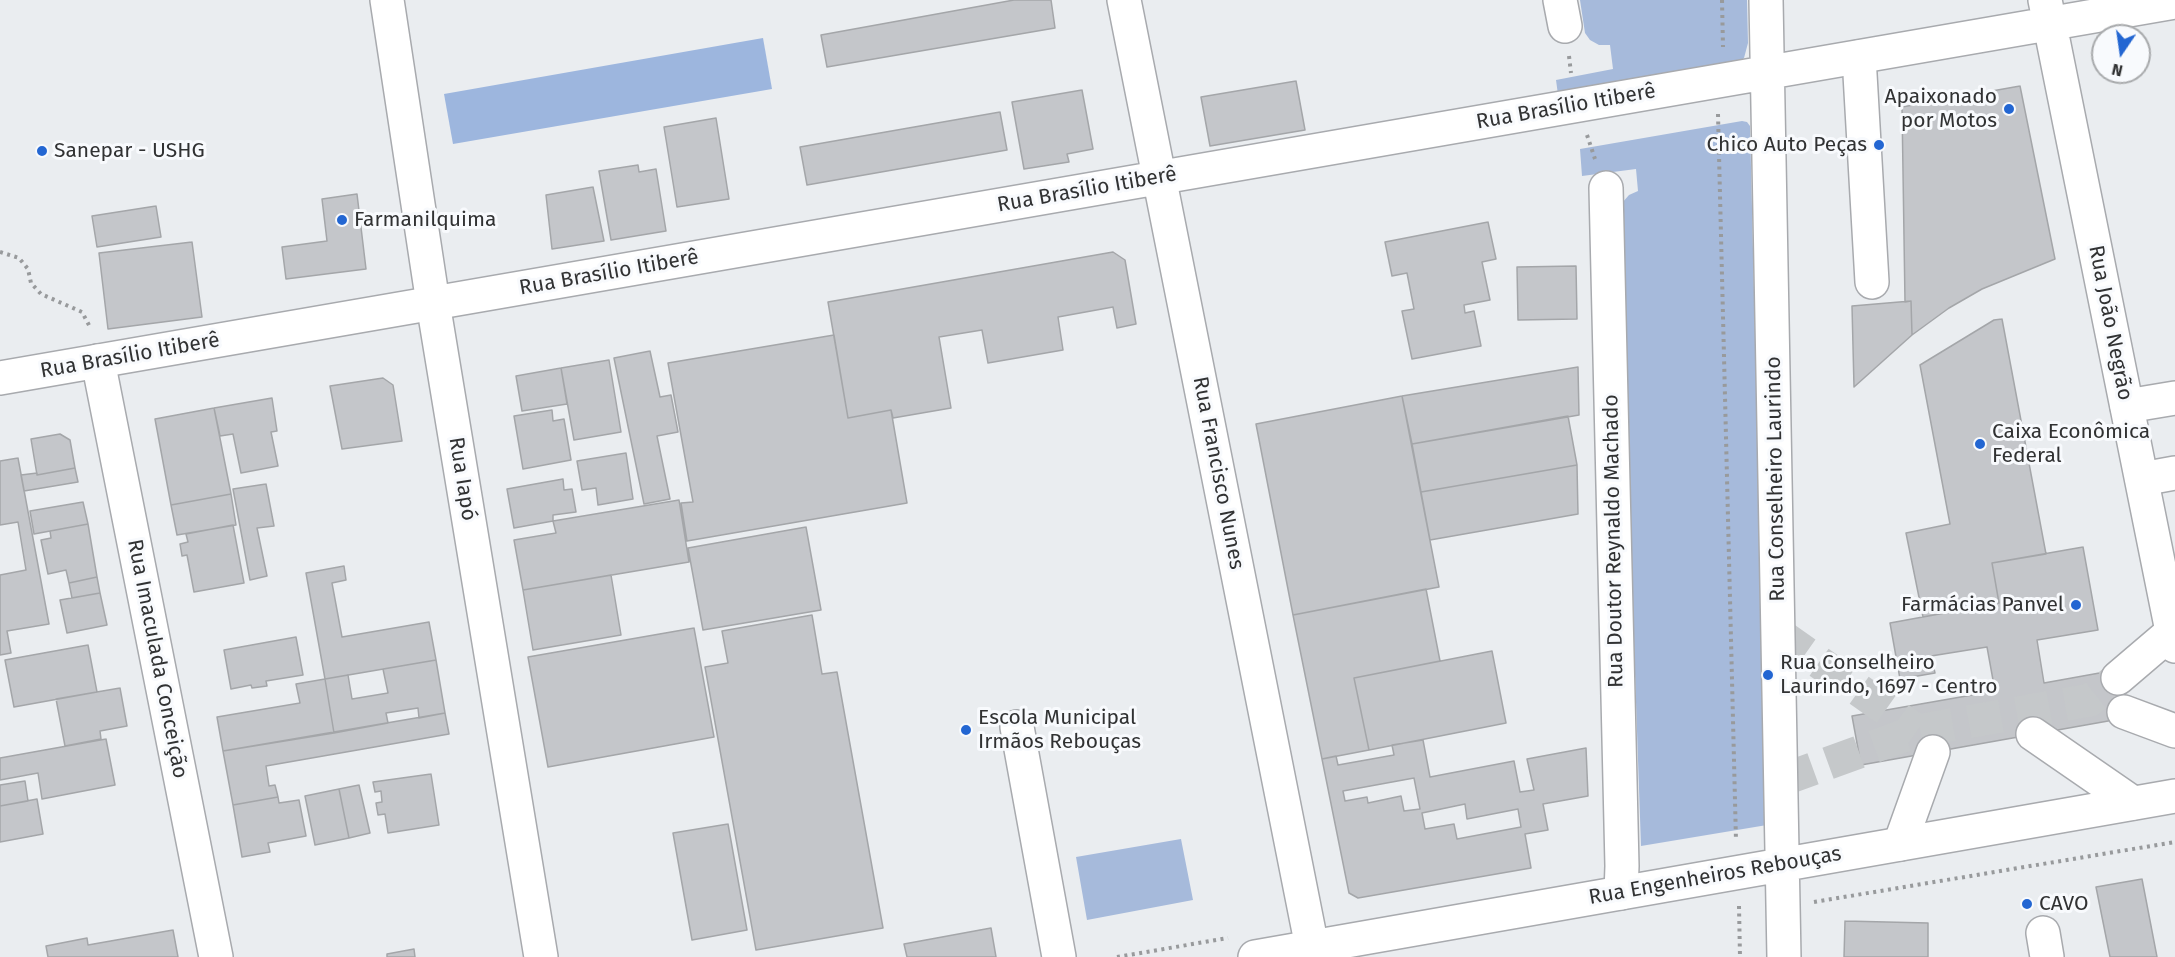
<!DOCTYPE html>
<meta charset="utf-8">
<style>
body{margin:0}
#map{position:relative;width:2175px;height:957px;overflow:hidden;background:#eaedf0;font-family:"Fira Sans",sans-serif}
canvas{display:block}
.north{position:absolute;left:2091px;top:24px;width:60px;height:60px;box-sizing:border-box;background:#f8fafd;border:2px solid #a8aaac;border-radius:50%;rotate:193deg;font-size:16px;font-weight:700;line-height:24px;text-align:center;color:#313233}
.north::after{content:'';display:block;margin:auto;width:21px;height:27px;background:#2366d2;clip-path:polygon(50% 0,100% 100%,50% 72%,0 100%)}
</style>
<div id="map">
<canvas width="2175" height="957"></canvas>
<div class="north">N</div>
</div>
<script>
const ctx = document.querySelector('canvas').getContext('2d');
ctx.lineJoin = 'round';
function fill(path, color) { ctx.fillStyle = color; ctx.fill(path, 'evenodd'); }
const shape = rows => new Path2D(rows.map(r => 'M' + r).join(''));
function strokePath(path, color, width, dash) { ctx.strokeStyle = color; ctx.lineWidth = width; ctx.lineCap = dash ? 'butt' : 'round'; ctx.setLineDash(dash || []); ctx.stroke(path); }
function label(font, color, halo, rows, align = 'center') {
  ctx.font = font + ' "Fira Sans",sans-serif'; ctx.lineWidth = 6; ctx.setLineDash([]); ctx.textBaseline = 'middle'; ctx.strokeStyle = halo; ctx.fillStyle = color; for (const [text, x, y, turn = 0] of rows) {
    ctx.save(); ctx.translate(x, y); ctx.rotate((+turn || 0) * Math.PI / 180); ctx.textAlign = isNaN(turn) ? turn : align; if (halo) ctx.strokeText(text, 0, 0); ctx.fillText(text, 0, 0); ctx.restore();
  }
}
fill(shape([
 [1580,0,1747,0,1748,43,1744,58,1731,70,1559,102,1556,80,1613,69,1610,45,1599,45,1590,40,1585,33],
 [1742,121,1747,122,1750,126,1767,825,1641,846,1619,213,1622,203,1629,195,1638,191,1636,169,1582,176,1580,149],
 [1181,839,1193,900,1087,920,1076,857]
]), '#a6badb');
fill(shape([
 [763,38,772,89,453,144,444,94]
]), '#9db6de');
const building = shape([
 [1014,0,1051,0,1055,28,827,67,821,35,1014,0],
 [1296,81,1305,130,1210,146,1201,97,1296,81],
 [2020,86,2055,259,1982,289,1949,308,1912,335,1911,301,1905,302,1902,107,2020,86],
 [1082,90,1093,149,1067,154,1069,162,1024,169,1012,102,1082,90],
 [1000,112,1007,150,807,185,800,147,1000,112],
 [716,118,729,199,677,207,664,127,716,118],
 [638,165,639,172,656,169,666,231,611,240,599,171,638,165],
 [593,187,604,241,552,249,546,195,593,187],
 [357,194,366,269,286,279,282,247,327,241,322,199,357,194],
 [156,206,161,237,97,247,92,216,156,206],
 [1488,222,1496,259,1482,262,1490,300,1464,305,1465,313,1474,311,1481,346,1412,359,1402,311,1414,309,1407,273,1392,276,1385,242,1488,222],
 [192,242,202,317,108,329,99,253,192,242],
 [1113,252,1125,260,1136,324,1117,328,1113,307,1058,317,1063,350,988,363,982,330,939,337,951,408,893,418,891,410,848,418,828,302,1113,252],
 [1576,266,1577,319,1518,320,1517,267,1576,266],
 [1911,301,1912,335,1854,387,1852,306,1911,301],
 [2002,319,2046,554,1992,563,1999,603,1923,617,1906,533,1950,524,1920,365,1994,320,2002,319],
 [834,335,848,418,891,410,907,503,687,541,681,503,693,502,668,363,834,335],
 [650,351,660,397,671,395,678,432,657,436,670,499,644,504,614,358,650,351],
 [609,360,621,432,574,440,561,368,609,360],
 [1578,367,1579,415,1412,444,1402,396,1578,367],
 [561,368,567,404,522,411,516,376,561,368],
 [383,378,393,385,402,441,342,449,330,386,383,378],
 [1402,396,1439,587,1293,615,1256,424,1402,396],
 [272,398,277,431,271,432,278,466,241,473,233,434,220,436,214,408,272,398],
 [214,408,231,494,171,505,155,419,214,408],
 [552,410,553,421,564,419,571,460,523,469,514,416,552,410],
 [1568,416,1577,465,1421,492,1412,444,1568,416],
 [60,434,70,440,75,468,37,475,31,439,60,434],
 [626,453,633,499,598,505,596,488,582,490,577,461,626,453],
 [18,458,49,624,7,631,11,653,0,655,0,575,26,570,18,522,0,525,0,461,18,458],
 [1577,465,1578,514,1430,540,1421,492,1577,465],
 [75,468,78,482,24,491,21,475,37,473,37,475,75,468],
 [563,479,564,490,572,489,576,512,553,515,553,521,514,528,507,489,563,479],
 [266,484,274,526,257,528,267,576,250,580,233,489,266,484],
 [231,494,236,525,177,535,171,505,231,494],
 [679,500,689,562,523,590,514,540,556,533,553,521,679,500],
 [83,502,88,524,34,534,30,511,83,502],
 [88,524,97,577,69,583,66,570,48,574,41,540,51,538,50,531,88,524],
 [233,525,244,583,194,592,187,555,182,556,180,544,188,542,186,534,233,525],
 [806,527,821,610,703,630,688,548,806,527],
 [2083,547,2098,630,2037,640,2044,683,2116,670,2125,718,1861,765,1852,716,1995,691,1987,647,1931,656,1935,673,1900,679,1890,623,1999,603,1992,563,2083,547],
 [344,566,346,580,332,583,342,637,429,622,436,660,325,679,306,573,344,566],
 [611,575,621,635,533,650,523,590,611,575],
 [97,577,100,593,72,598,69,583,97,577],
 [1426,589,1440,661,1354,678,1369,750,1322,759,1293,615,1426,589],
 [100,593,107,625,67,633,60,600,100,593],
 [812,615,822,674,837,672,883,928,756,950,705,667,728,663,722,631,812,615],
 [694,628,714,737,548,767,528,657,694,628],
 [296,637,303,675,266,681,267,686,252,688,251,685,231,689,224,650,296,637],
 [88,645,97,692,14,707,5,660,88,645],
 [1492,651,1506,723,1369,750,1354,678,1492,651],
 [436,660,445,713,419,718,418,708,386,713,388,723,334,733,325,679,348,675,352,699,388,693,383,669,436,660],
 [325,679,334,733,223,751,217,717,300,703,296,684,325,679],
 [120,688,127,726,100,731,101,739,65,746,56,699,120,688],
 [445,713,449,734,266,766,269,786,275,785,278,797,233,805,223,751,445,713],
 [106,739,115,785,42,799,38,773,0,780,0,758,106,739],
 [1423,740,1430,777,1514,761,1520,792,1534,790,1527,759,1586,748,1588,796,1543,804,1548,830,1525,834,1531,868,1358,898,1349,893,1322,759,1336,756,1338,765,1394,755,1392,745,1423,740],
 [1414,778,1420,809,1404,811,1401,796,1368,803,1367,797,1345,801,1343,791,1414,778],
 [1465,804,1467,819,1518,809,1521,827,1457,839,1454,824,1425,829,1422,813,1465,804],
 [431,774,439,825,388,833,385,814,378,815,376,803,382,802,381,791,375,792,373,782,431,774],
 [25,781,28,801,0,806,0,785,25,781],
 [359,785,370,833,349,838,339,789,359,785],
 [339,789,349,838,315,845,305,796,339,789],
 [278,797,279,803,299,800,306,836,268,843,270,852,242,857,233,805,278,797],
 [37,799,43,834,0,842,0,806,37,799],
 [728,824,747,930,692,940,673,833,728,824],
 [2142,879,2157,957,2110,957,2096,887,2142,879],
 [1845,921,1928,923,1928,957,1844,957,1845,921],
 [991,928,996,957,907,957,904,944,991,928],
 [173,930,178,957,48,957,46,946,87,938,88,945,173,930],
 [414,949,415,957,387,957,387,954,414,949]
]);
fill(building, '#c4c6ca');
strokePath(building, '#a4a6a9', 1.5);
strokePath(shape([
 [1779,634,1917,731],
 [1782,780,1917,731,2090,700,2118,678]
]), '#c5c8ca', 33, [33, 16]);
const minor = shape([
 [387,0,433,303,541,957],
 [1560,0,1565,26],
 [1859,57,1872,282],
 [1606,188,1622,866,1621,893],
 [98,361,216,957],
 [2127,406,2175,398],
 [2142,479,2175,473],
 [2118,678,2172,632],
 [2124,712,2175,731],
 [1017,727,1059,957],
 [2033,734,2133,803],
 [1900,844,1933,752],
 [2043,933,2047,957]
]);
const major = shape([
 [1124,0,1312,947],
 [1766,0,1784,957],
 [2045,0,2175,646],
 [0,378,2175,2],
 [1255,957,2175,796]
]);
strokePath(minor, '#a8aaae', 36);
strokePath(major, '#a8aaae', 36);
strokePath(shape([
 [1722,0,1723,47],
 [1569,56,1571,73],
 [1718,114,1736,841],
 [1587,135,1595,159],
 [0,252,19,258,28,269,31,283,41,294,82,312,91,329],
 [1814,902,2175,842],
 [1739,906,1740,957],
 [1117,957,1228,938]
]), '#989a9c', 4, [3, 4.5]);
strokePath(minor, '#fff', 33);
strokePath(major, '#fff', 33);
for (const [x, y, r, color] of [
 [2009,109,6,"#2366d2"],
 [1879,145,6,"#2366d2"],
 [42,151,6,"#2366d2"],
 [342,220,6,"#2366d2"],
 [1980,444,6,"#2366d2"],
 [2076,605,6,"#2366d2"],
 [1768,675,6,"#2366d2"],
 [966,730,6,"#2366d2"],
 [2027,904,6,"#2366d2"]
]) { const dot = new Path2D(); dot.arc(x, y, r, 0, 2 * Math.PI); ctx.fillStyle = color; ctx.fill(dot); strokePath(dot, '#f8fafd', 2); }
label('21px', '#313233', '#f8fafd', [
 ["Apaixonado",1997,97,"right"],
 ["por Motos",1997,121,"right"],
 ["Chico Auto Peças",1867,145,"right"],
 ["Sanepar - USHG",54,151],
 ["Farmanilquima",354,220],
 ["Caixa Econômica",1992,432],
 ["Federal",1992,456],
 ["Farmácias Panvel",2064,605,"right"],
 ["Rua Conselheiro",1780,663],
 ["Laurindo, 1697 - Centro",1780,687],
 ["Escola Municipal",978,718],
 ["Irmãos Rebouças",978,742],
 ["CAVO",2039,904]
], 'left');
label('21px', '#313233', '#f8fafd', [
 ["Rua Brasílio Itiberê",1566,107,-10],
 ["Rua Brasílio Itiberê",1087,190,-10],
 ["Rua Brasílio Itiberê",609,273,-10],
 ["Rua João Negrão",2110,323,79],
 ["Rua Brasílio Itiberê",130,356,-10],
 ["Rua Francisco Nunes",1218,473,79],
 ["Rua Iapó",462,479,81],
 ["Rua Conselheiro Laurindo",1776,479,-91],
 ["Rua Doutor Reynaldo Machado",1614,541,-91],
 ["Rua Imaculada Conceição",157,659,79],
 ["Rua Engenheiros Rebouças",1715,876,-10]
]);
</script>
